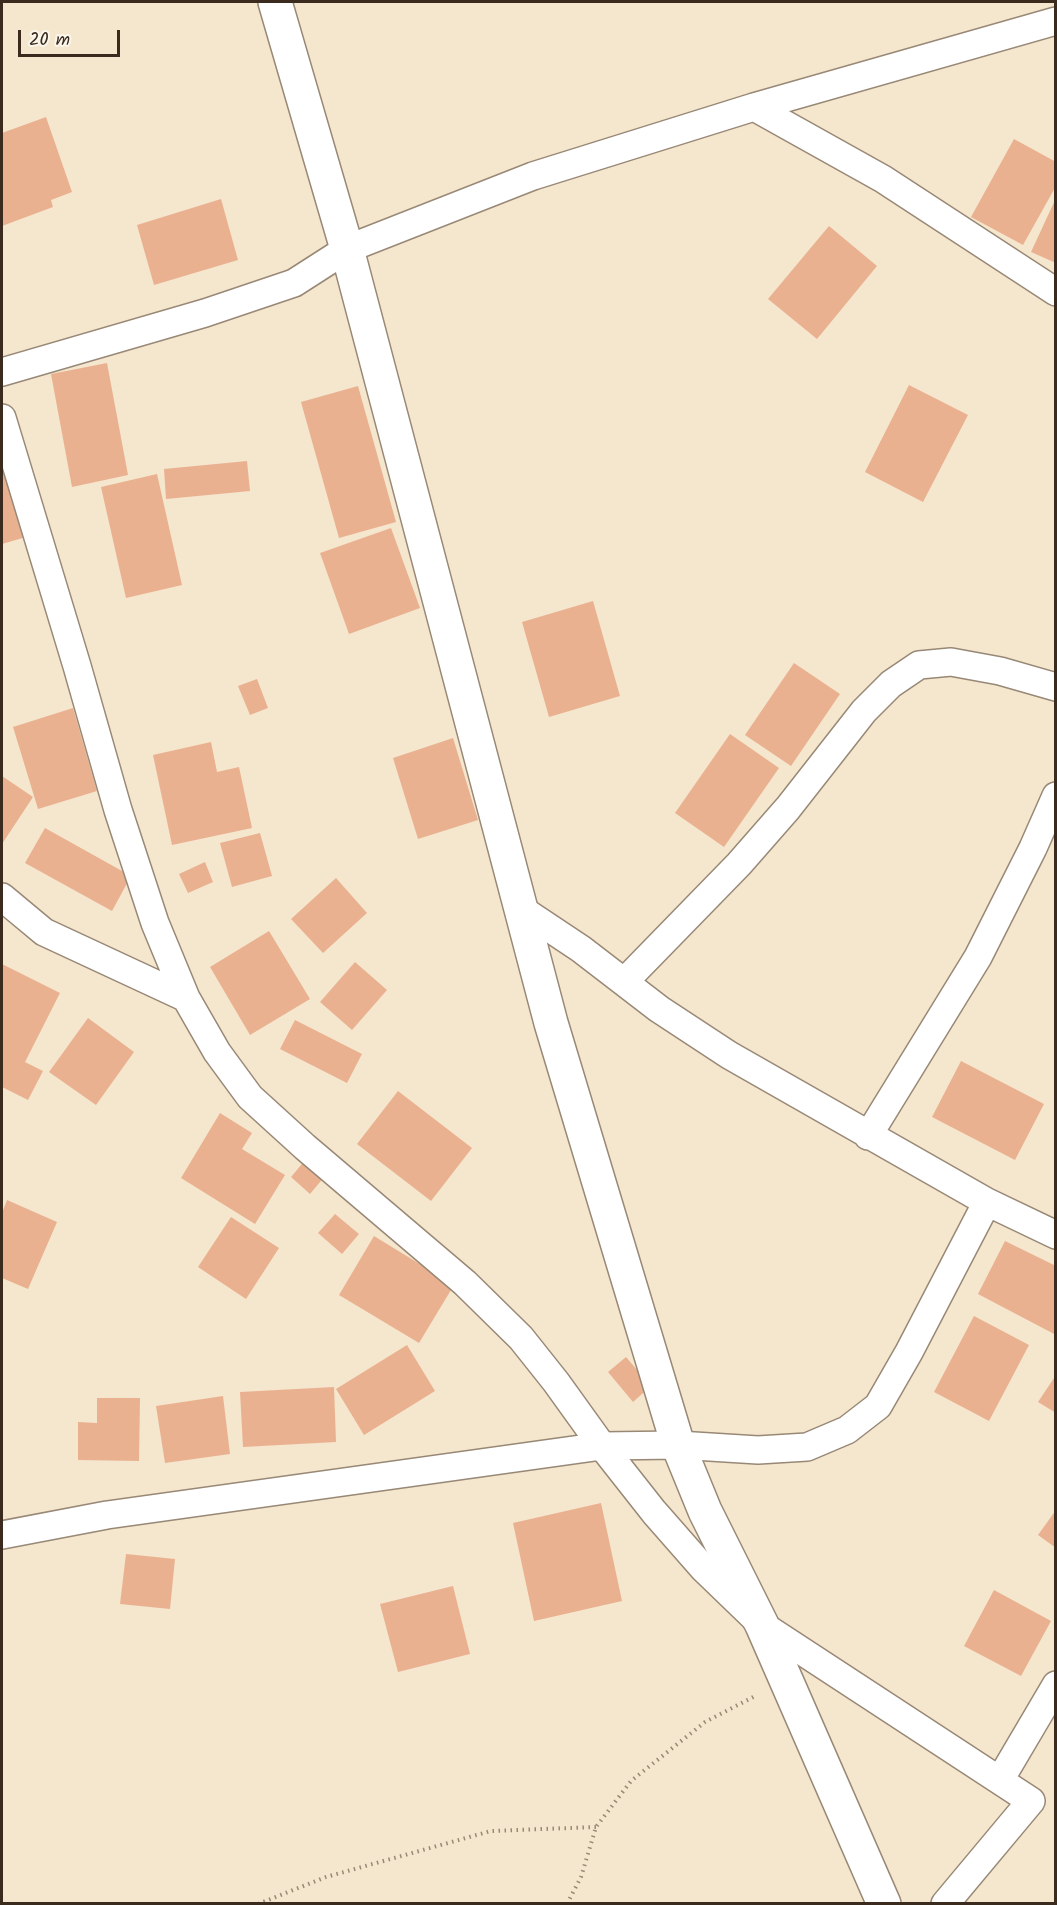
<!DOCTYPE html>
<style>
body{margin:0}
#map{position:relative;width:1057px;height:1905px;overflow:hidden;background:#f5e6ce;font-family:Kalam,sans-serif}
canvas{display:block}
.frame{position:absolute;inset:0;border:3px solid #3b2a1e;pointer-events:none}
.scale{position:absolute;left:18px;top:30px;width:102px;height:27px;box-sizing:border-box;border:3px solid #3b2a1e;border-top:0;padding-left:8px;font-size:18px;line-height:21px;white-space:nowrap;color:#3b2a1e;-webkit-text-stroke:4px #fbf7ec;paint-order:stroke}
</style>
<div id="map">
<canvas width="1057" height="1905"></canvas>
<div class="frame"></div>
<div class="scale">20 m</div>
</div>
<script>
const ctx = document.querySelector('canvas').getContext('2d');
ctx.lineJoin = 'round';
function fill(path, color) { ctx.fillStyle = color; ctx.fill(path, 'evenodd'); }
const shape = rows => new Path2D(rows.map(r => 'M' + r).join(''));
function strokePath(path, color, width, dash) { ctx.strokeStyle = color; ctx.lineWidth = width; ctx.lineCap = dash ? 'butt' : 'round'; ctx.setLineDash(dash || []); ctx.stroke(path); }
fill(shape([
 [46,117,72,192,51,200,53,207,2,226,2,133],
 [1014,139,1056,162,1056,186,1023,245,971,217],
 [1056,198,1056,263,1031,252],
 [221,199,238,260,154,285,137,225],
 [829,226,877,266,817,339,768,299],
 [107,363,128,475,72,487,51,374],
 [909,385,968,415,923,502,865,472],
 [358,386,396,522,339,538,301,402],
 [247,461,250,491,166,499,164,469],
 [6,465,26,537,2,544,2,466],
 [157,474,182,585,126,598,101,487],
 [391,528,420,608,349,634,320,553],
 [593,601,620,696,549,717,522,622],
 [794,663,840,694,791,766,745,735],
 [257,679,268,708,250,715,238,686],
 [73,708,97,791,38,809,13,727],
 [730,734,779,768,724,847,675,813],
 [453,738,478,820,418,839,393,758],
 [211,742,217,772,239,767,252,828,172,845,153,755],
 [2,776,33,797,2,844],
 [45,828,131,876,112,911,25,863],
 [260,833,272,876,232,887,220,843],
 [205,862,213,882,188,893,179,874],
 [336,878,367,913,323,953,291,919],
 [269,931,310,999,250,1035,210,967],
 [355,962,387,990,352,1030,320,1002],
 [2,964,60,993,25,1062,43,1071,28,1100,2,1087],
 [88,1018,134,1052,96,1105,49,1072],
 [295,1020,362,1054,347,1083,280,1049],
 [961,1061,1044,1104,1015,1160,932,1117],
 [398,1091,472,1148,431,1201,357,1144],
 [220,1113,252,1133,242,1149,285,1175,255,1224,181,1178],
 [306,1159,325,1176,310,1194,291,1177],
 [7,1200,57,1222,28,1289,2,1278,2,1213],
 [335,1214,359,1234,342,1254,318,1233],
 [231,1217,279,1248,246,1299,198,1267],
 [374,1236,454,1285,419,1343,339,1295],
 [1005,1241,1056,1266,1056,1335,978,1294],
 [974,1316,1029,1345,989,1421,934,1392],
 [407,1345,435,1391,364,1435,336,1389],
 [626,1357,651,1386,633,1402,608,1372],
 [1056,1375,1056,1413,1038,1402],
 [334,1387,336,1442,243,1447,240,1392],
 [223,1396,230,1454,165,1463,156,1406],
 [97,1398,140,1398,139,1461,78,1460,78,1422,97,1423],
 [601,1503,622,1601,534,1621,513,1523],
 [1056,1510,1056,1548,1038,1535],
 [126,1554,175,1559,170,1609,120,1604],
 [453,1586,470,1654,398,1672,380,1604],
 [994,1590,1051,1621,1021,1676,964,1646]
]), '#eab190');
const minor = shape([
 [754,107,883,179,1056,292],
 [2,372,205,313,294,283,347,249,533,176,754,107,1056,21],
 [2,418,77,666,118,810,155,923,186,998,217,1052,250,1097,305,1147,465,1283,521,1338,556,1382,602,1446,654,1512,704,1569,762,1625,1031,1801,945,1904],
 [2,897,44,932,186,998],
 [521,909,581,949,659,1009,729,1055,987,1202,1056,1235],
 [624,982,739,864,788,808,864,711,891,684,919,665,951,662,1000,671,1056,687],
 [868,1136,978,957,1033,848,1056,796],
 [2,1535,107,1515,602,1446,678,1445,758,1450,807,1447,847,1430,878,1406,909,1352,987,1202],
 [1000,1780,1056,1685]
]);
const secondary = shape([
 [275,2,347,249,551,1023,678,1445,705,1511,762,1625,884,1904]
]);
strokePath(minor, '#988876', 30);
strokePath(secondary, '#988876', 36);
strokePath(shape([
 [258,1904,326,1877,491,1831,596,1827],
 [567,1904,581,1877,596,1827,631,1781,705,1722,757,1695]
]), '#988876', 4, [1.5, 4.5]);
strokePath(minor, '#fff', 27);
strokePath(secondary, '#fff', 33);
</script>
